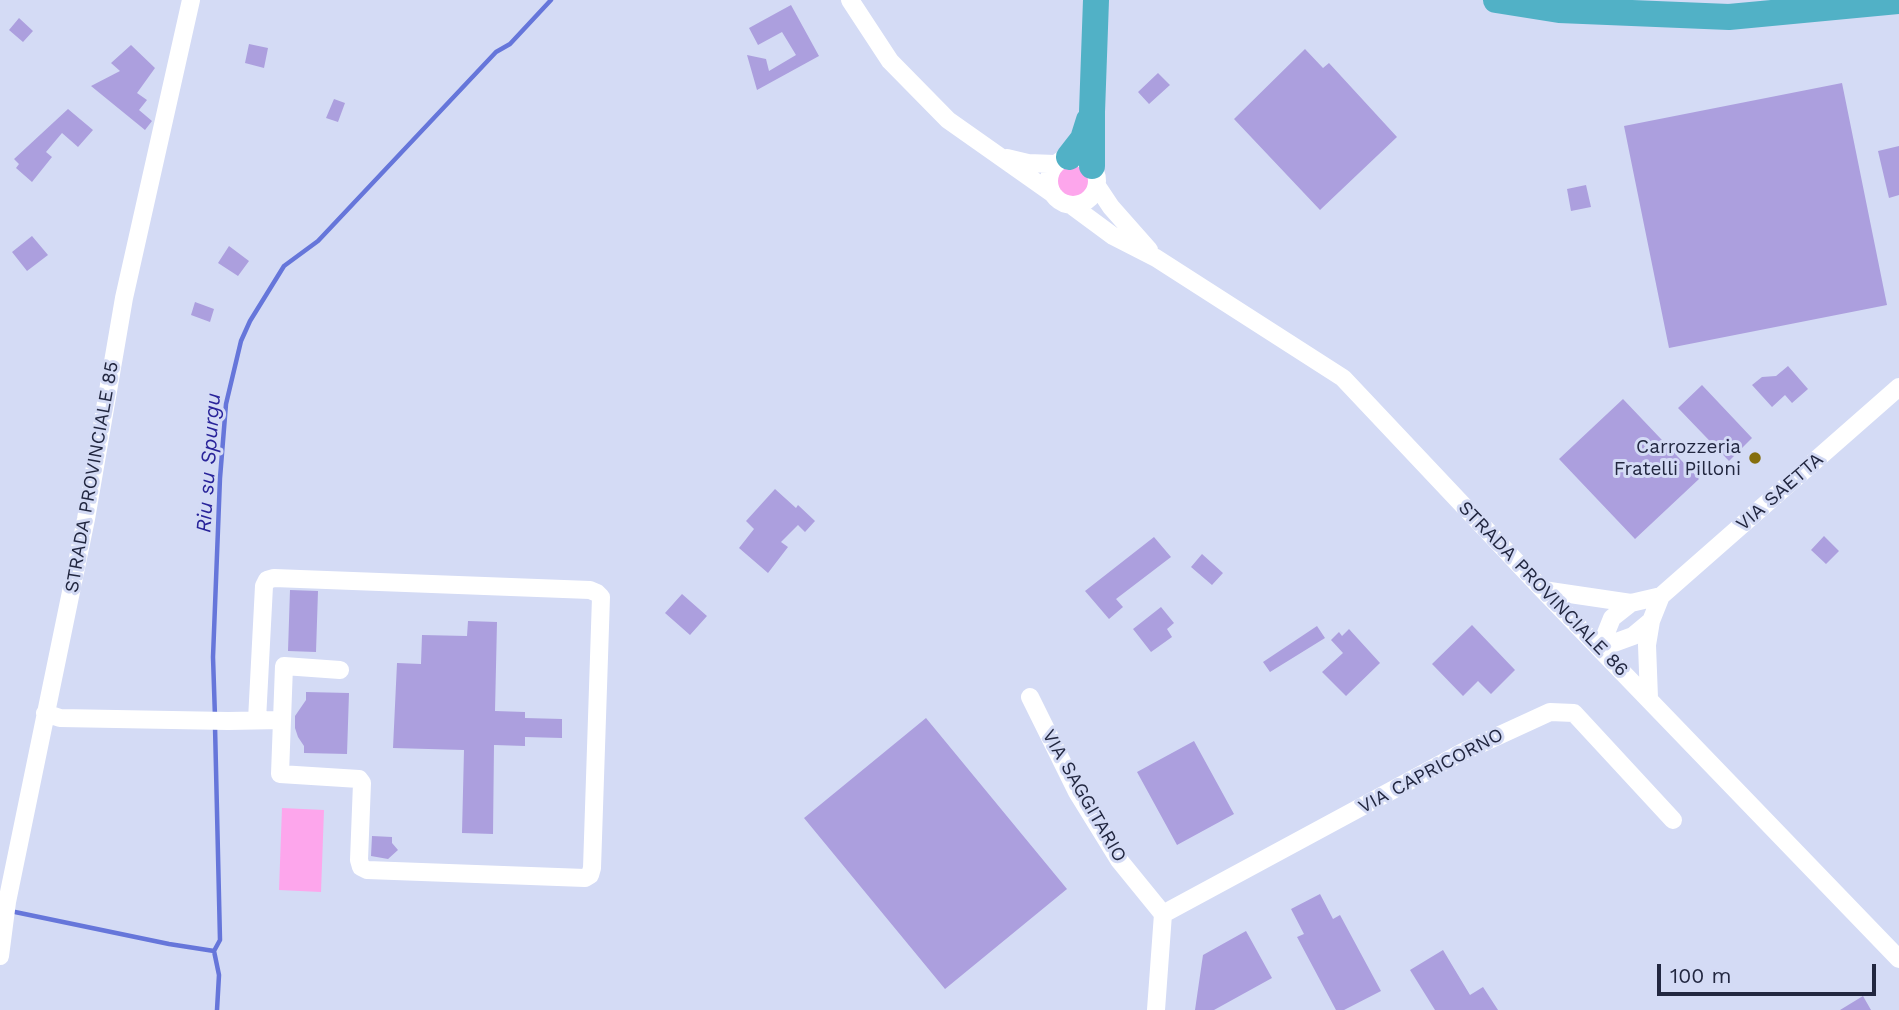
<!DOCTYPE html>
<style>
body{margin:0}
#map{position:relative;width:1899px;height:1010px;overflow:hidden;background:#d4dbf5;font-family:"Work Sans",sans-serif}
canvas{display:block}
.scale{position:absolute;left:1657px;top:964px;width:219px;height:32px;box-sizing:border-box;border:4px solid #222740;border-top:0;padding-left:9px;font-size:21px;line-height:24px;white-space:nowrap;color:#222740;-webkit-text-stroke:5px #d4dbf5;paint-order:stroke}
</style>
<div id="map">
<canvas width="1899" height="1010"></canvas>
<div class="scale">100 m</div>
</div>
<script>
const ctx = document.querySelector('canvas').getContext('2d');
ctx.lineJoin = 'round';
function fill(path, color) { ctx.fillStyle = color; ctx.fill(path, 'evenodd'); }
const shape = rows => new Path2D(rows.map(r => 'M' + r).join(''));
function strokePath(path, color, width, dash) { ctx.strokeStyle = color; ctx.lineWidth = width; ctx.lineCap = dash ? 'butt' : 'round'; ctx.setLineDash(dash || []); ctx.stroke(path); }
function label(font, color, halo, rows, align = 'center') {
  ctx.font = font + ' "Work Sans",sans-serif'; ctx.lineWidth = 6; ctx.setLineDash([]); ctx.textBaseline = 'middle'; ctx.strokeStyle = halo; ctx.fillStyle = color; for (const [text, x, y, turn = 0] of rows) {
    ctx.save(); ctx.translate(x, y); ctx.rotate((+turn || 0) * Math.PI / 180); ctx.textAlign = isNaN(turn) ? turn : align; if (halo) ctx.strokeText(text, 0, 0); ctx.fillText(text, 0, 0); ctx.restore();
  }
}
fill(shape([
 [1078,162,1092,178,1091,189,1084,197,1068,199,1056,189,1056,174,1058,169],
 [282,808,324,810,321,892,279,890]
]), '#fda6ec');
strokePath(shape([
 [215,717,213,657,220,478,226,404,241,341,250,321,284,266,318,241,496,52,510,44,551,0],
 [215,726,220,940,214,951,219,975,217,1010],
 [15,912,169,944,214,951]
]), '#6676da', 4.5);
fill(shape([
 [791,5,819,56,757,90,747,55,766,59,769,71,796,55,782,32,758,45,749,28],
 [19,18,33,31,23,42,9,30],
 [249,44,268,48,264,68,245,63],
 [131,45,155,68,137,93,147,100,139,110,152,121,145,130,91,86,120,71,111,63],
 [1305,49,1323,68,1329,63,1397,137,1320,210,1234,119],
 [1158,73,1170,85,1149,104,1138,92],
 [1842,83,1887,305,1669,348,1624,126],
 [334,99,345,103,338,122,326,118],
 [68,109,93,130,78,147,62,133,46,152,52,157,32,182,16,168,19,164,14,159],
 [1899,146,1899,195,1889,198,1878,151],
 [1586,185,1591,207,1571,211,1567,189],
 [32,236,48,255,27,271,12,252],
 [229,246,249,261,238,276,218,263],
 [195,302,214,309,210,322,191,315],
 [1788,366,1808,389,1792,403,1785,395,1772,407,1752,385,1762,377,1776,376],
 [1702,385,1752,438,1729,461,1678,408],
 [1623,399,1699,479,1635,539,1559,459],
 [775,489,796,508,798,505,815,521,805,532,798,525,781,542,788,547,768,573,739,548,754,529,746,521],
 [1824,536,1839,551,1826,564,1811,550],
 [1154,537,1171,557,1116,599,1123,607,1109,619,1085,591],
 [1202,554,1223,573,1212,585,1191,567],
 [290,590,318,591,316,652,288,651],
 [682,594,707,616,690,635,665,613],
 [1161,607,1174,623,1167,629,1172,637,1151,652,1133,629],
 [468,621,497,622,495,711,525,712,525,718,562,719,562,738,525,737,525,746,494,745,493,834,462,833,464,750,393,748,397,663,421,664,422,635,467,636],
 [1472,625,1515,670,1491,694,1478,681,1463,696,1432,664],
 [1317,626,1325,638,1270,672,1263,662],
 [1349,629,1380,663,1346,696,1322,672,1343,653,1331,640,1339,632,1342,636],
 [306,692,349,693,347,754,304,753,304,746,298,737,295,728,295,716,306,700],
 [926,718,1067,889,945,989,804,818],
 [1194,741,1234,814,1177,845,1137,772],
 [372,836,392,837,392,843,398,850,388,859,371,856],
 [1320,894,1333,919,1340,915,1381,991,1344,1010,1336,1010,1297,937,1304,934,1291,909],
 [1246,931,1272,978,1214,1010,1195,1010,1203,955],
 [1443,950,1470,995,1483,987,1498,1010,1435,1010,1410,970],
 [1863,996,1871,1010,1840,1010]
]), '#ac9fde');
strokePath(shape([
 [850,0,890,61,948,120,1053,194],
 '1049 181a24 24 0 1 1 48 0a24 24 0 1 1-48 0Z',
 [1007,158,1028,163,1055,164],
 [1097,186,1111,207,1149,250],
 [1071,205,1113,236,1156,258,1343,378,1543,590,1899,959],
 [1543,590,1631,603,1661,596],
 [1600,648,1633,636,1651,621],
 [1600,648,1612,618,1631,603],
 [1030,697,1077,792,1119,860,1163,914,1156,1010],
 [1649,698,1647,645,1651,621,1661,596,1899,387],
 [45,713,60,718,228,721,282,720,280,774,359,779,362,783,359,860,361,867,367,870,585,878,590,875,592,868,601,597,597,593,590,590,274,578,267,580,264,586,257,720],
 [282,720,284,666,340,670],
 [1163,914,1463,752,1550,712,1574,713,1673,820],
 [0,956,7,902,86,519,124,298,191,0]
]), '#fff', 18);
strokePath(shape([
 [1496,0,1559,10,1729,17,1899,1],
 [1069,157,1083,139,1089,120],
 [1092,166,1092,112,1096,0]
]), '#51b1c6', 26);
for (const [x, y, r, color] of [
 [1755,458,7,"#856e0d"]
]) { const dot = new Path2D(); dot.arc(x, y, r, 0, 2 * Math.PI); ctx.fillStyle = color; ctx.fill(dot); strokePath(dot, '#d4dbf5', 2.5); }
label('19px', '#222740', '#d4dbf5', [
 ["Carrozzeria",1741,447],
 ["Fratelli Pilloni",1741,469]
], 'right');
label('19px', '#222740', '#d4dbf5', [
 ["STRADA PROVINCIALE 85",92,477,-80],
 ["VIA SAETTA",1780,492,-41],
 ["STRADA PROVINCIALE 86",1543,589,46],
 ["VIA CAPRICORNO",1431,771,-28],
 ["VIA SAGGITARIO",1084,796,60]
]);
label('italic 21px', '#29249a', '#d4dbf5', [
 ["Riu su Spurgu",209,463,-86]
]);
</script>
